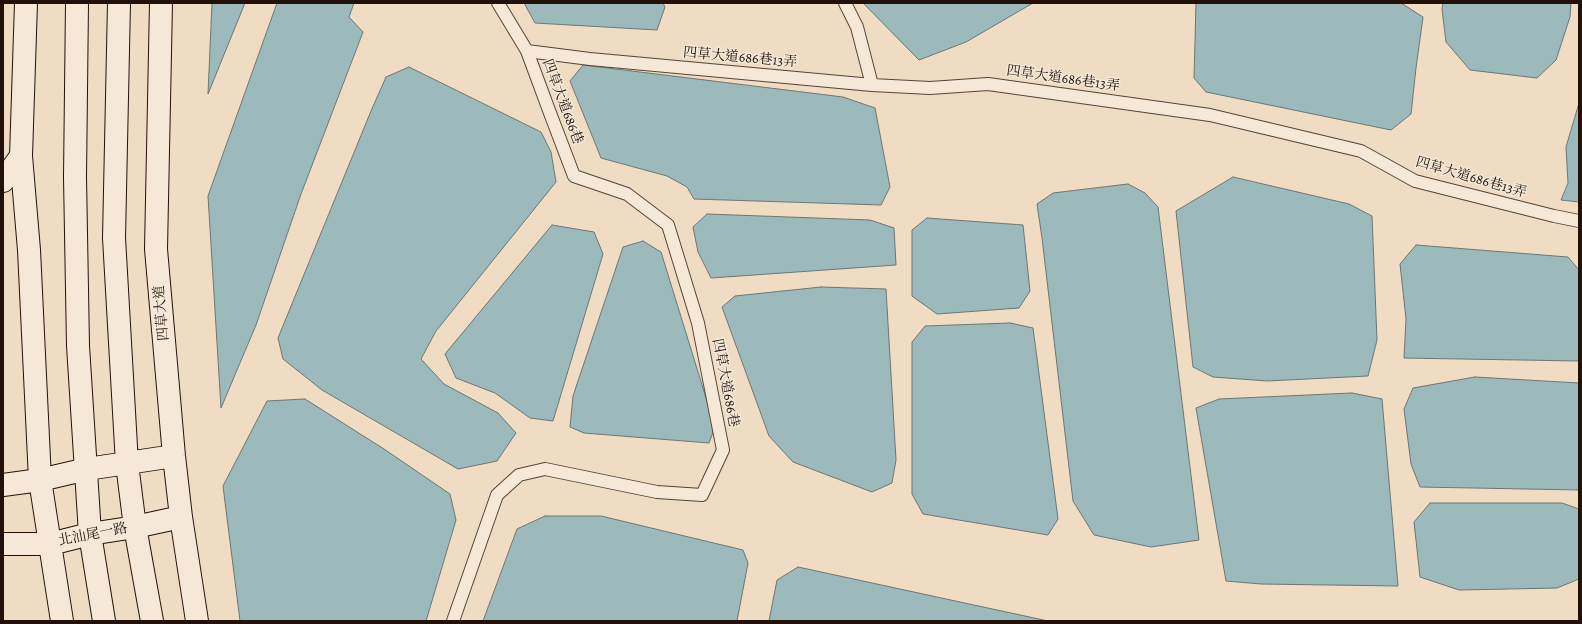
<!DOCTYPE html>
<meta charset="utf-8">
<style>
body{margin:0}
#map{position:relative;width:1582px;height:624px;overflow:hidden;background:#efdcc2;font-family:Alegreya,serif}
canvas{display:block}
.frame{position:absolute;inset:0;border:4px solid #231109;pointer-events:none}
</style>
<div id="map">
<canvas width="1582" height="624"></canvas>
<div class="frame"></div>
</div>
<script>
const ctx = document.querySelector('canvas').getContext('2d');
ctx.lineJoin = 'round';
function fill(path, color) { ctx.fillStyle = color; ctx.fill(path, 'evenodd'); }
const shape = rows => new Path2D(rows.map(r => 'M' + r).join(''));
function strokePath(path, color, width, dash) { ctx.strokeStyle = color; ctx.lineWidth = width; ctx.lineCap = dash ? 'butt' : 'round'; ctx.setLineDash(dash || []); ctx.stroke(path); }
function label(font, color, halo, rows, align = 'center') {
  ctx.font = font + ' Alegreya,"Noto Serif TC",serif'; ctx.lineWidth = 3; ctx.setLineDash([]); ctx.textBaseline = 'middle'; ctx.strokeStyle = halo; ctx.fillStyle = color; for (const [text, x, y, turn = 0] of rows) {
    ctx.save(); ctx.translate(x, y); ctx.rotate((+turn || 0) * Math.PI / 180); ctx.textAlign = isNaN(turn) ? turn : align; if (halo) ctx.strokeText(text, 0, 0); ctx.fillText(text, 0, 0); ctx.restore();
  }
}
const water = shape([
 [212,3,245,3,208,94,212,3],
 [277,3,354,3,349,17,363,32,301,194,256,325,221,408,208,196,277,3],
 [524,3,663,3,665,7,657,30,535,23,524,3],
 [863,3,1033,3,966,42,919,60,863,3],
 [1196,3,1401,3,1423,17,1416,68,1411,114,1391,130,1206,92,1194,78,1196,3],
 [1443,3,1571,3,1570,17,1556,60,1537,78,1470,70,1446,42,1442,9,1443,3],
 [583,65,843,97,875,108,890,187,881,205,694,199,687,187,667,176,601,158,570,81,583,65],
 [409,67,541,132,551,152,556,182,436,331,421,359,444,384,498,413,516,433,497,461,458,469,322,390,283,359,278,338,371,111,386,77,409,67],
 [1579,103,1579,202,1561,200,1568,183,1566,147,1579,103],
 [1233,177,1349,204,1372,216,1377,340,1368,376,1267,381,1213,377,1193,367,1176,211,1233,177],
 [1128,184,1145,193,1158,207,1199,540,1151,547,1094,535,1073,501,1042,238,1037,204,1053,193,1128,184],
 [707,214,870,220,894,228,896,265,711,278,698,252,693,227,707,214],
 [927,218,1023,225,1030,291,1019,308,937,314,912,296,912,230,927,218],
 [552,225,594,232,603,254,553,421,530,418,495,393,456,378,445,354,552,225],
 [643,241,661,252,715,427,709,443,584,433,570,427,573,396,623,247,643,241],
 [1416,245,1568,257,1579,270,1579,361,1404,358,1406,319,1400,264,1416,245],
 [821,287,886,289,896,460,892,483,872,492,793,462,769,436,722,307,735,296,821,287],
 [1010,323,1033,328,1058,519,1048,535,923,514,912,494,912,342,925,326,1010,323],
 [1475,377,1579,383,1579,490,1420,487,1411,464,1404,409,1413,388,1475,377],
 [1352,393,1382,399,1398,586,1261,584,1226,581,1196,408,1219,399,1352,393],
 [305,399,384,449,450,494,456,520,426,621,240,621,223,486,267,401,305,399],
 [1430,503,1562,503,1579,509,1579,579,1557,588,1459,590,1420,577,1414,522,1430,503],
 [545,516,601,516,743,550,748,563,737,621,483,621,517,529,545,516],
 [798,567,1048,621,769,621,777,580,798,567]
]);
fill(water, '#9cbabb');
strokePath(water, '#6c7674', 1);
const lane = shape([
 [845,3,857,27,872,85],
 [527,51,590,59,872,85,930,88,988,84,1210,115,1361,151,1415,181,1554,216,1579,221],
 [453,621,497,495,519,475,545,469,657,492,702,495,723,450,698,323,668,225,627,194,574,176,550,113,527,51,498,3]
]);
const secondary = shape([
 [26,3,21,156,29,250,40,480,62,621],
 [77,3,75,177,78,346,90,534,104,621],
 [119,3,114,238,127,464,135,527,152,621],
 [161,3,156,249,174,456,181,517,197,621],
 [3,181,21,156],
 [3,485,40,480,87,469,174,456],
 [3,544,50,544,90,534,135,527,181,517]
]);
strokePath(lane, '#564437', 14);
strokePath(secondary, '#231109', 24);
strokePath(lane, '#f5e8d7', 12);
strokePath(secondary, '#f5e8d7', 22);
label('14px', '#231109', '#f5e8d7', [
 ["四草大道686巷13弄",740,58,5],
 ["四草大道686巷13弄",1063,79,8],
 ["四草大道686巷",562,102,69],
 ["四草大道686巷13弄",1471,178,16],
 ["四草大道",162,313,-95],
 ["四草大道686巷",725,383,79],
 ["北汕尾一路",93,535,-11]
]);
</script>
